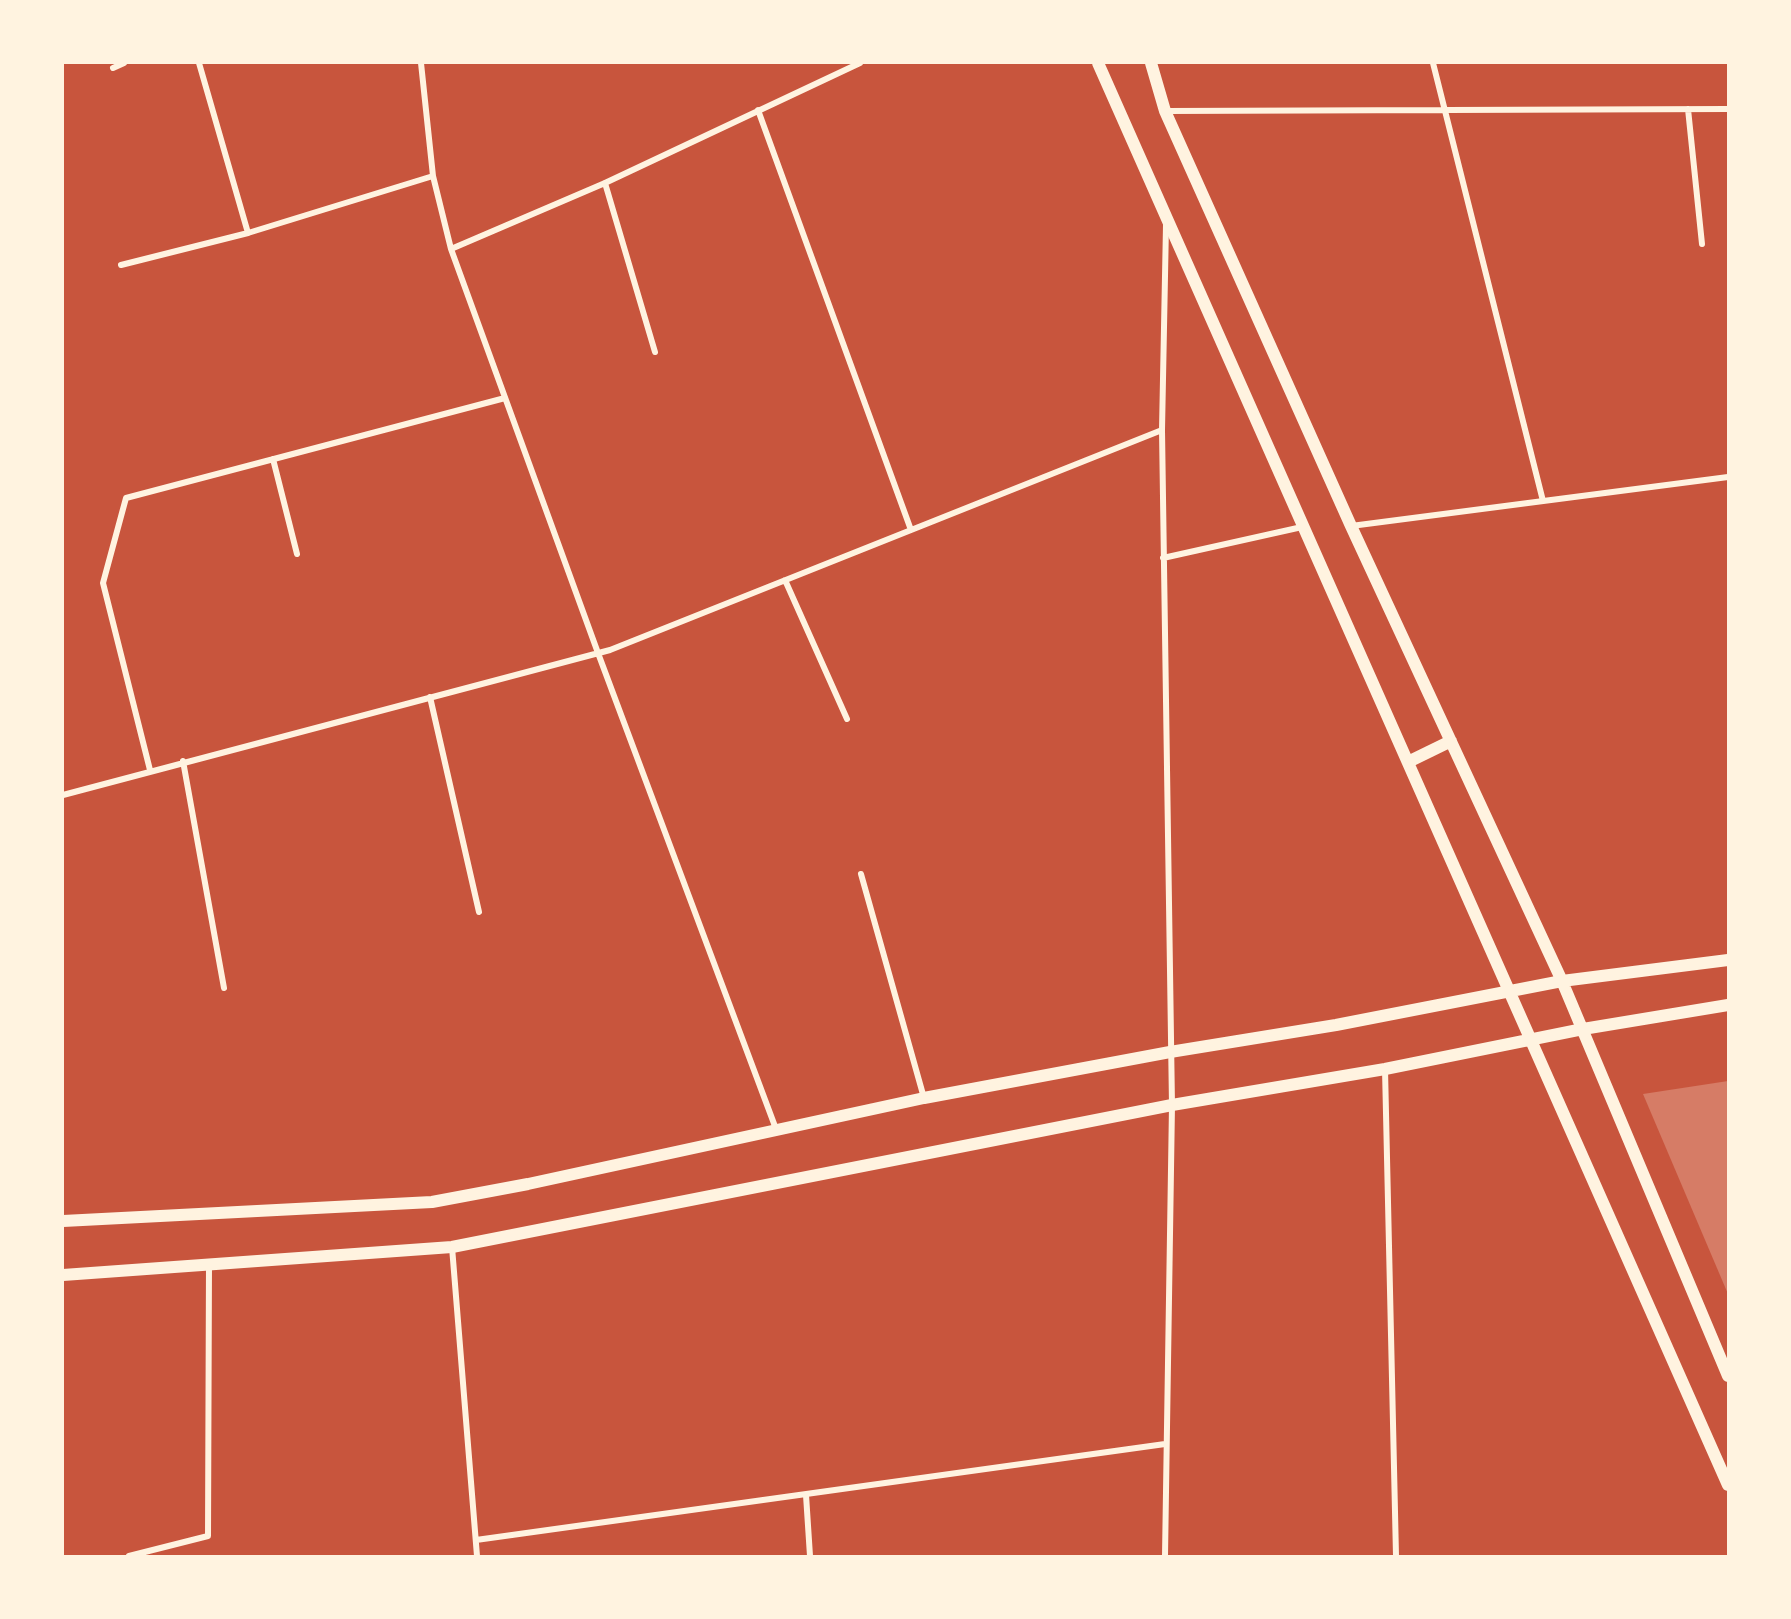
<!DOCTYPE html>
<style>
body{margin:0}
#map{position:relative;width:1791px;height:1619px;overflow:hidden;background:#c8553d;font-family:"DM Sans",sans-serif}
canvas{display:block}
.frame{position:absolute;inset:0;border:64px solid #fff3e0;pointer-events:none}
</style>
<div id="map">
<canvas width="1791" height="1619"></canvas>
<div class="frame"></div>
</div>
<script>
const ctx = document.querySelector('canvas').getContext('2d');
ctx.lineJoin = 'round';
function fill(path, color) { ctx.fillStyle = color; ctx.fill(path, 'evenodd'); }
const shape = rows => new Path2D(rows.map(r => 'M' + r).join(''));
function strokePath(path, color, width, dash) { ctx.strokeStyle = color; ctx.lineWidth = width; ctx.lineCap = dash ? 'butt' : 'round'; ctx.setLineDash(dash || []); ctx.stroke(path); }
fill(shape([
 [1728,1081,1728,1294,1643,1094]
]), '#d67c66');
strokePath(shape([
 [199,63,248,233],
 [421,63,433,176,451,249,598,653,776,1129],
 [1433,63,1543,501],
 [113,68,124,63],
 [1688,109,1702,244],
 [758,110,911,530],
 [1166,111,1728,109],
 [605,183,655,352],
 [451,249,605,183,860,63],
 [121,265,248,233,433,176],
 [273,459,297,554],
 [1351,526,1728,477],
 [1163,558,1302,527],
 [785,580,847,719],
 [430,697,479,912],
 [183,761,224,988],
 [150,770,103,583,126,498,505,398],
 [63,795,610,650,1162,430],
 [861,874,924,1098],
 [1385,1069,1396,1556],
 [452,1247,477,1556],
 [806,1495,810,1556],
 [476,1540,1165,1444],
 [129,1556,208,1536,209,1264],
 [1165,1556,1172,1105,1162,430,1166,225]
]), '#fff3e0', 6);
strokePath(shape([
 [1098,63,1728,1485],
 [1151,63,1165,111,1351,526,1562,981,1728,1376],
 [1408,762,1451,741],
 [63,1221,432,1202,528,1184,924,1098,1170,1052,1336,1025,1562,981,1728,960],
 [63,1275,452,1247,1172,1105,1385,1069,1583,1029,1728,1005]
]), '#fff3e0', 12);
</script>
